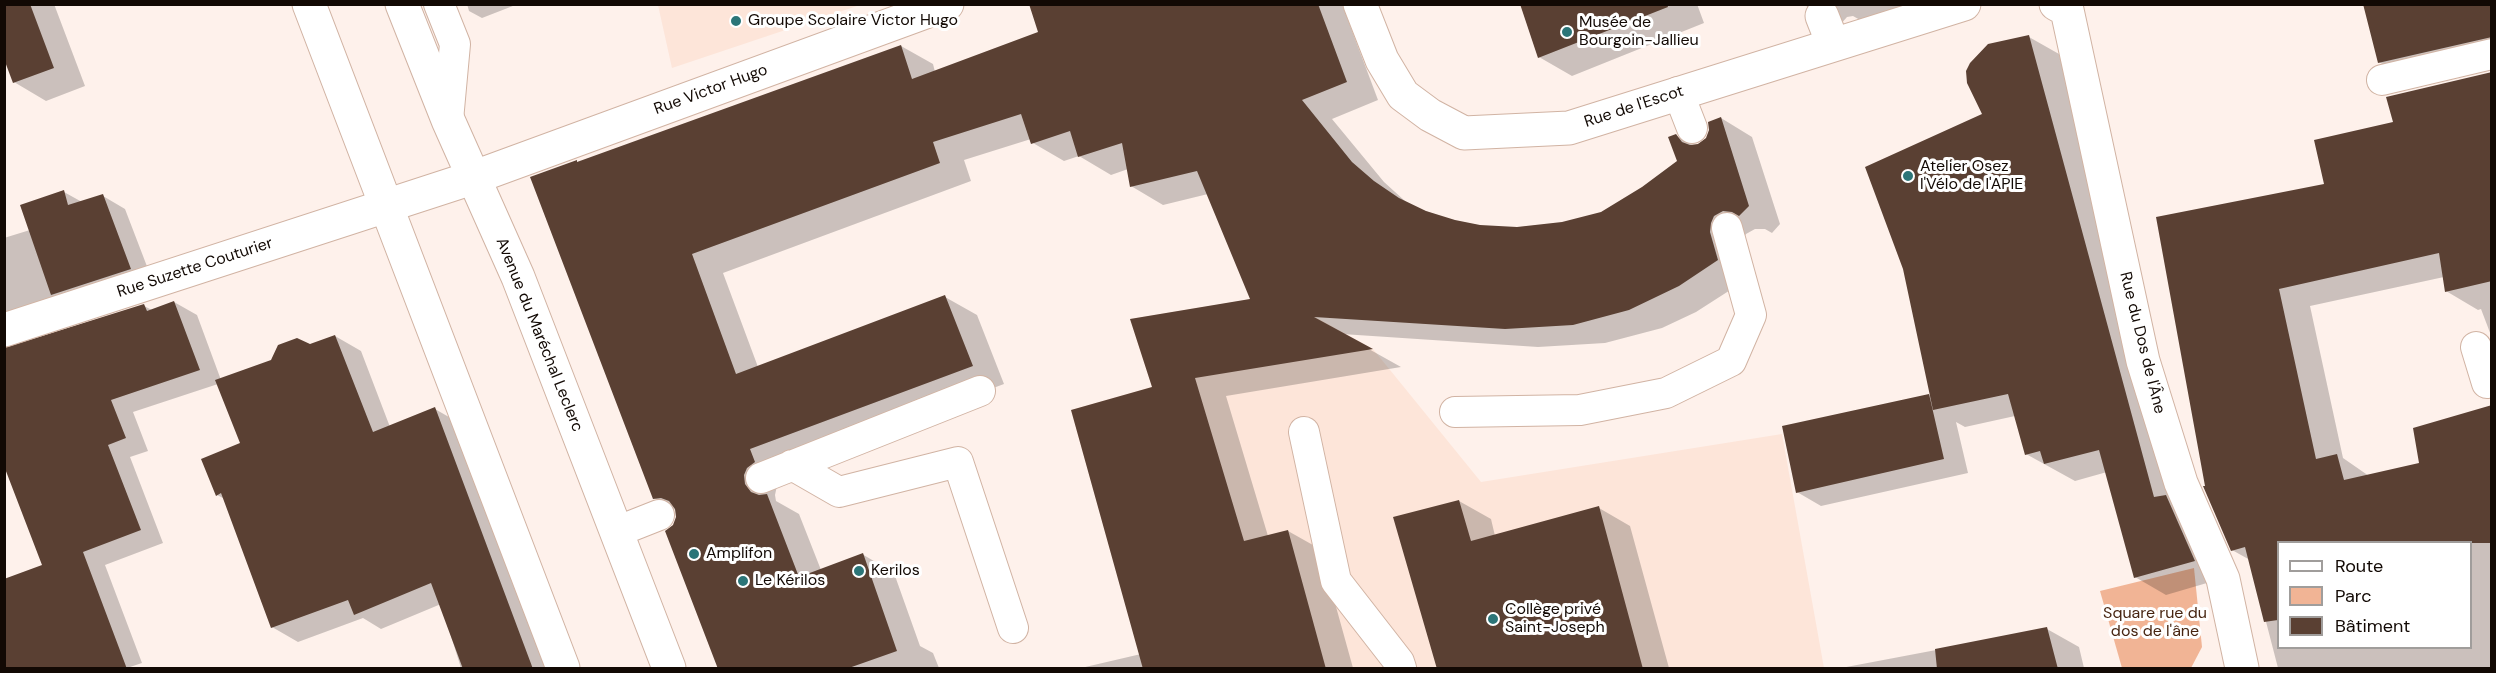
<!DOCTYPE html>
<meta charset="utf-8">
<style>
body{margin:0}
#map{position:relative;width:2496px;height:673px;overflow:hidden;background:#fef1eb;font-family:"DM Sans",sans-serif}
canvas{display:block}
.frame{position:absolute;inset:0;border:6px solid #120904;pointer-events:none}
.legend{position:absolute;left:2277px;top:541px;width:195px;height:108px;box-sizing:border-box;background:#fff;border:2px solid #a09d9b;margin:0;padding:8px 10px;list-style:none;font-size:18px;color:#120904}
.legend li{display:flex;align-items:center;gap:12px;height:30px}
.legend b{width:30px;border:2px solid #a09d9b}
</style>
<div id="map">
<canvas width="2496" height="673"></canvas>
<div class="frame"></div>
<ul class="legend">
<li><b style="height:8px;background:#fff"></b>Route</li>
<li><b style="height:16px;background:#f1b495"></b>Parc</li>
<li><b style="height:16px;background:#5a4033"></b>Bâtiment</li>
</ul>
</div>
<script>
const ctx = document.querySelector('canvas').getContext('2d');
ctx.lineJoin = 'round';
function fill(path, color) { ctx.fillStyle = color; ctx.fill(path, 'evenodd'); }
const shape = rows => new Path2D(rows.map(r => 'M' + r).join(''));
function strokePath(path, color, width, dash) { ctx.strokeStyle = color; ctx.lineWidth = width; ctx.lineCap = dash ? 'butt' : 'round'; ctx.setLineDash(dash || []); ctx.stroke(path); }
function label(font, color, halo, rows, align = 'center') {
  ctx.font = font + ' "DM Sans",sans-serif'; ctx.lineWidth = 6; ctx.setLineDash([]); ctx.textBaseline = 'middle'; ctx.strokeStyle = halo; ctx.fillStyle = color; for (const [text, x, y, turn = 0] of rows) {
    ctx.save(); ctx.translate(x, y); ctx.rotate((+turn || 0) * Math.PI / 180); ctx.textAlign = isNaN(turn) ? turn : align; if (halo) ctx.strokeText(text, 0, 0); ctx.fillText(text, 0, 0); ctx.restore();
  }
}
fill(shape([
 [658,5,658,4,860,5,672,68],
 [1276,295,1373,349,1481,482,1782,434,1824,668,1146,668,1138,649,1071,410,1152,387,1130,319]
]), '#fde5d9');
fill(shape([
 [2194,568,2202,647,2191,668,2122,668,2100,591]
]), '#f1b495');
fill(shape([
 [4,4,54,4,85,86,46,101,14,82],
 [467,4,518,4,482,18,469,11],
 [1030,4,1342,4,1378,100,1332,119,1384,182,1405,201,1414,207,1454,221,1500,229,1562,223,1602,214,1643,189,1679,162,1676,136,1694,146,1707,139,1721,118,1752,137,1780,224,1772,233,1765,229,1755,229,1746,234,1742,242,1749,278,1696,312,1662,328,1605,343,1538,347,1342,334,1401,367,1226,396,1268,536,1288,531,1320,549,1353,668,1081,668,1141,654,1154,388,1252,300,1208,194,1163,205,1131,186,1128,169,1111,175,1079,156,1064,161,1033,143,1031,139,964,160,971,181,723,273,758,367,945,297,977,315,1004,384,781,467,775,495,776,501,799,514,821,570,862,554,894,573,920,646,933,653,939,668,719,668,674,526,678,517,677,511,654,498,576,161,579,163,901,46,933,64,935,72,1040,33],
 [1521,4,1697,4,1704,23,1572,76,1539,57],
 [1806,4,1952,4,1874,28,1853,16,1847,17,1839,26,1807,7],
 [2492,4,2492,62,2411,81,2379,62],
 [2029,37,2059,54,2181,505,2224,578,2166,595,2135,577,2107,472,2075,481,2026,454,2015,416,1965,427,1956,422,1968,473,1821,506,1797,492,1929,395,1932,397,1984,114],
 [2492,73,2492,338,2481,309,2478,310,2446,291,2444,277,2310,306,2343,458,2369,476,2421,464,2492,407,2492,668,2278,668,2250,560,2232,550,2207,487,2158,218,2325,185,2394,123],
 [2278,542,2470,542,2470,648,2278,648],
 [64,192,82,202,103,196,125,209,153,282,8,339,9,350,144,306,152,310,174,302,197,315,221,380,335,336,361,351,390,427,435,409,461,424,553,668,461,668,441,604,381,629,363,618,298,642,272,627,225,499,217,495,242,444,218,384,133,412,148,451,130,457,163,543,105,565,142,663,127,668,44,566,4,462,4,238,30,230],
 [1459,501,1491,519,1495,536,1599,508,1630,526,1669,668,1438,668],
 [2047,629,2079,647,2084,668,1841,668]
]), '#0003');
fill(shape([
 [4,4,30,4,54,68,13,83,4,59],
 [1029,4,1318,4,1347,82,1302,100,1352,162,1374,181,1399,198,1426,211,1455,220,1480,225,1517,227,1562,222,1601,212,1642,187,1677,161,1668,137,1676,134,1682,142,1690,145,1698,144,1706,138,1709,130,1708,122,1721,117,1749,206,1739,216,1732,212,1723,211,1714,216,1711,223,1710,232,1718,260,1679,286,1629,310,1573,325,1505,329,1314,317,1373,349,1195,378,1244,541,1288,530,1326,669,1143,669,1071,410,1152,387,1130,319,1250,299,1197,171,1130,187,1122,143,1078,157,1070,131,1031,144,1021,114,933,142,940,163,692,254,736,374,945,295,973,366,750,449,755,462,747,468,744,475,745,484,751,492,759,495,767,494,799,577,863,553,897,651,846,669,718,669,665,531,673,525,676,517,675,509,669,501,661,498,653,499,530,177,577,160,577,162,901,45,912,79,1038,32],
 [1520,4,1667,4,1668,7,1538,58],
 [2363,4,2492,4,2492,37,2378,63],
 [2029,35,2154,497,2166,495,2195,561,2134,578,2099,450,2044,464,2040,451,2025,455,2008,394,1933,410,1903,269,1865,167,1982,114,1967,83,1966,71,1970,63,1988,44],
 [2492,72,2492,281,2445,292,2439,253,2279,289,2316,459,2337,454,2344,480,2419,463,2413,428,2492,405,2492,543,2278,543,2278,620,2264,622,2245,547,2231,551,2203,486,2205,486,2156,217,2324,184,2314,140,2393,122,2386,97],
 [64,190,68,205,103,194,131,269,51,295,20,205],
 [174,301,200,370,111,400,126,438,108,445,141,530,83,552,127,669,4,669,4,579,42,565,4,466,4,348,144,304,147,311],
 [335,335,373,432,435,407,533,669,463,669,431,583,354,615,348,600,271,628,221,493,216,496,201,459,240,443,215,380,271,360,278,345,297,338,310,344],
 [1929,394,1944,459,1796,493,1782,426],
 [1459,500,1471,541,1599,506,1643,669,1437,669,1393,517],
 [2047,627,2058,669,1937,669,1935,649]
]), '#5a4033');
const service = shape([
 [439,4,455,44,448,120],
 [2382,80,2492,54],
 [1678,92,1692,128],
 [2476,347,2487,383,2492,382],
 [1455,412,1580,410,1666,393,1731,361,1751,315,1727,228],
 [1304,432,1336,581,1399,662,1401,668],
 [792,465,839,492,958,462,1013,628],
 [761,478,980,391],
 [616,532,659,515]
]);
const pedestrian = shape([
 [1822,16,1833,44]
]);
const minor = shape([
 [1360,4,1382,60,1403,95,1430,115,1464,133,1569,128,1964,4],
 [2056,4,2067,10,2143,361,2181,483,2223,579,2242,668],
 [4,330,475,177,947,4]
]);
const tertiary = shape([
 [309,4,563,668],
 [402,4,448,120,518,277,669,668]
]);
strokePath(service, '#d1b3a3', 32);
strokePath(pedestrian, '#d1b3a3', 35);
strokePath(minor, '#d1b3a3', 35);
strokePath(tertiary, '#d1b3a3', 35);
strokePath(service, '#fff', 30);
strokePath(pedestrian, '#fff', 33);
strokePath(minor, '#fff', 33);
strokePath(tertiary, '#fff', 33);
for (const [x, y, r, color] of [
 [736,21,6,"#2b7578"],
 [1567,32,6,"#2b7578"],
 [1908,176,6,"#2b7578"],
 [694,554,6,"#2b7578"],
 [859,571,6,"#2b7578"],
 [743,581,6,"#2b7578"],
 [1493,619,6,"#2b7578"]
]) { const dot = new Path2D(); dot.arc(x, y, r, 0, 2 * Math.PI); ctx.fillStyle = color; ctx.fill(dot); strokePath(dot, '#fff', 2); }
label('16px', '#120904', '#fff', [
 ["Groupe Scolaire Victor Hugo",748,21],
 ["Musée de",1579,23],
 ["Bourgoin-Jallieu",1579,41],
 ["Atelier Osez",1920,167],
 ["l'Vélo de l'APIE",1920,185],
 ["Amplifon",706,554],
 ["Kerilos",871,571],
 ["Le Kérilos",755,581],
 ["Collège privé",1505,610],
 ["Saint-Joseph",1505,628]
], 'left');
label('16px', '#120904', '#fff', [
 ["Rue Victor Hugo",711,90,-20],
 ["Rue de l'Escot",1634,107,-18],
 ["Rue Suzette Couturier",195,268,-18],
 ["Avenue du Maréchal Leclerc",539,335,68],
 ["Rue du Dos de l'Âne",2142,343,76]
]);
label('16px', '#472511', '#fff', [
 ["Square rue du",2155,614],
 ["dos de l'âne",2155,632]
]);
</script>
